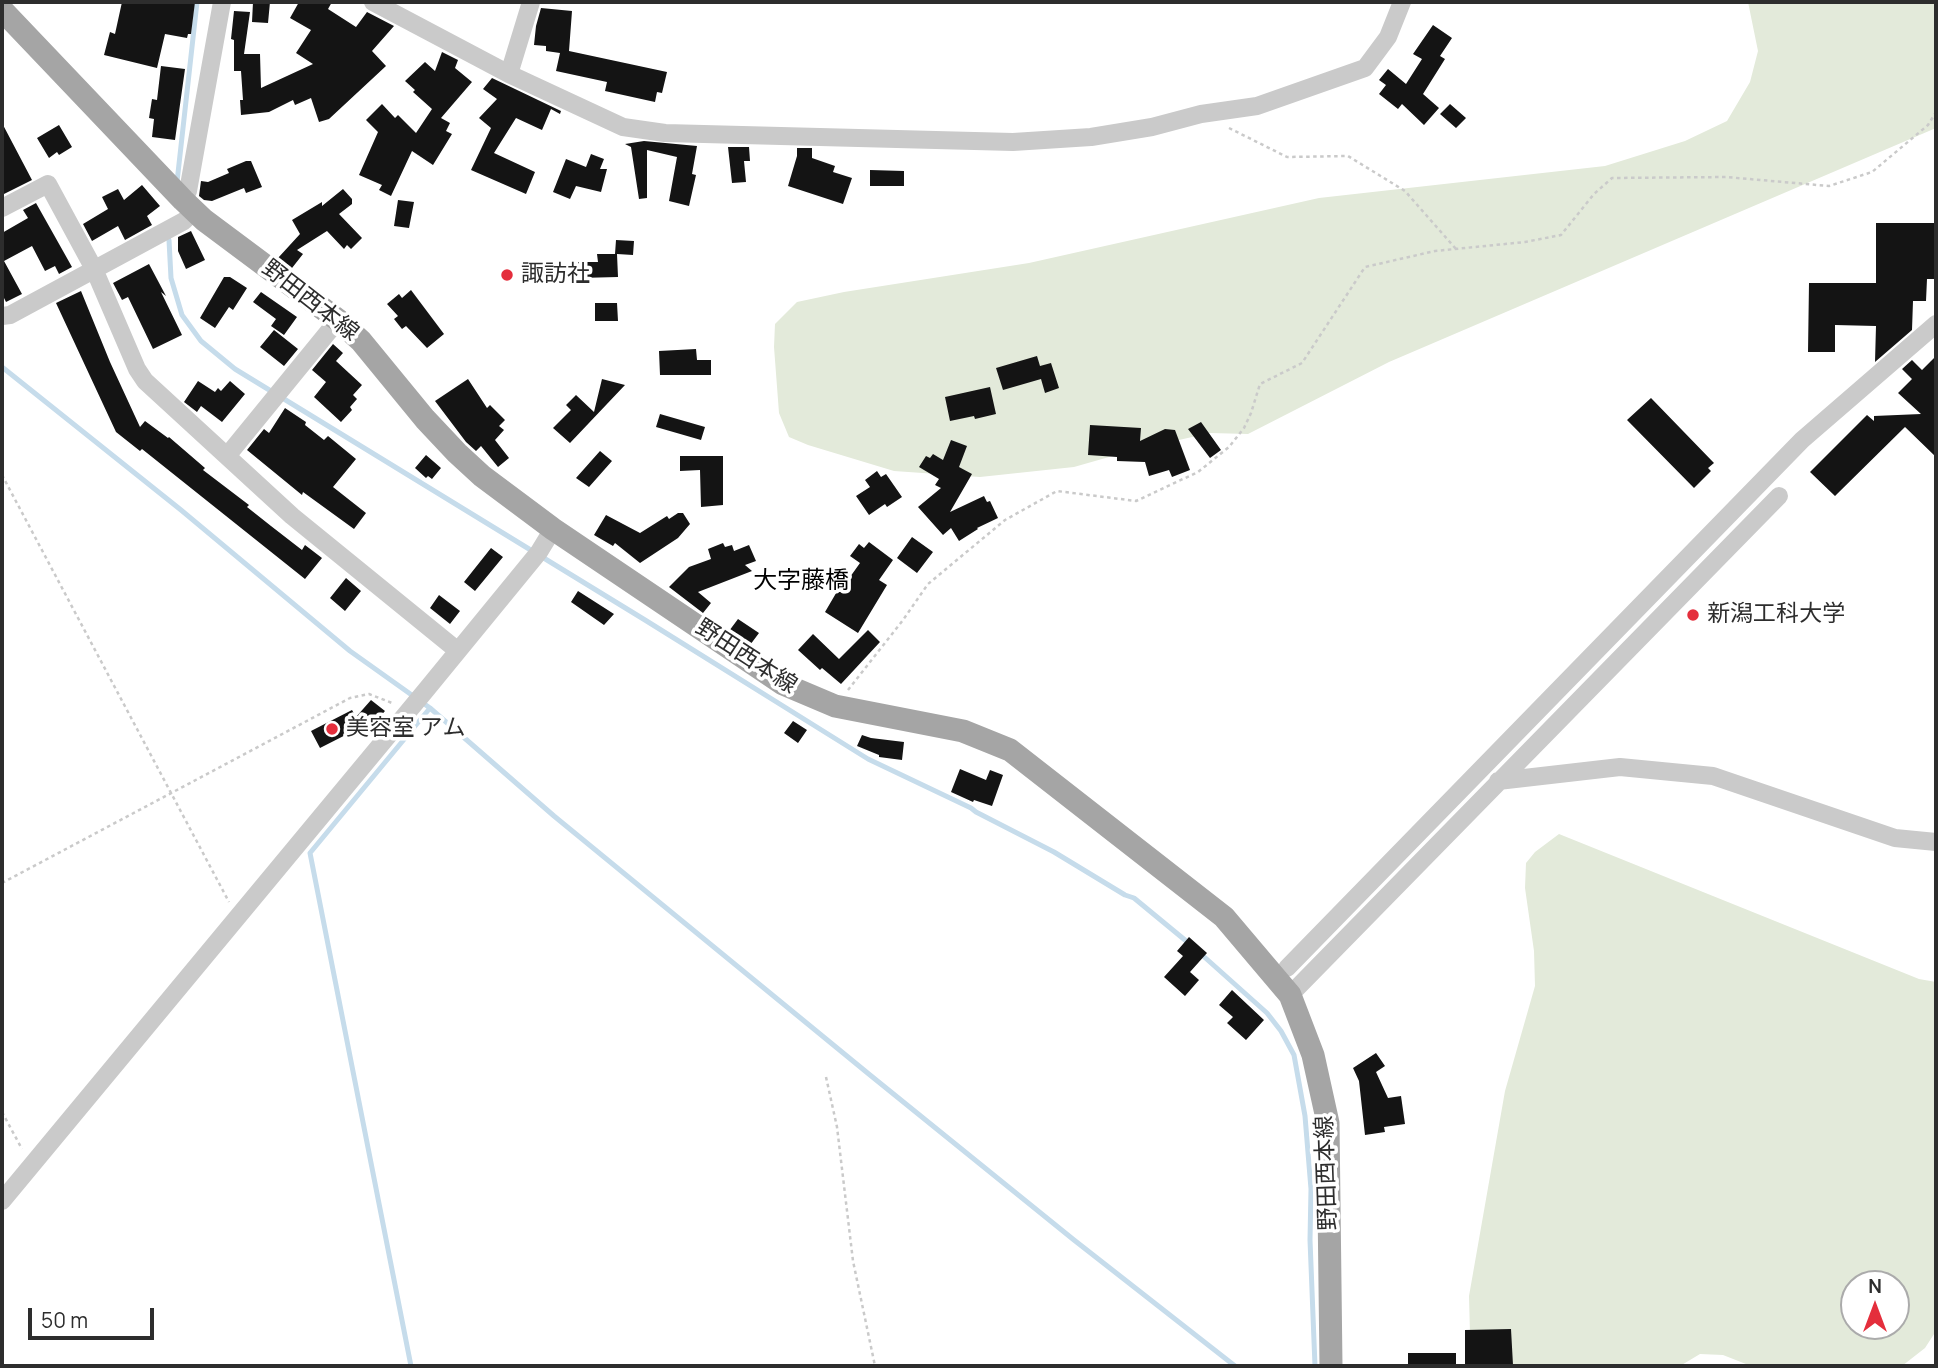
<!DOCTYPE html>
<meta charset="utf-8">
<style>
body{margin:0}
#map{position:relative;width:1938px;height:1368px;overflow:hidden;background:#fff;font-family:Manrope,sans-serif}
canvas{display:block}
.frame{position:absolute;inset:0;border:4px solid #2d2d2d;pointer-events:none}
.north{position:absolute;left:1840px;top:1270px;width:70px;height:70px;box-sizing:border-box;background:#fff;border:2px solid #ababab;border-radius:50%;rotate:0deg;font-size:19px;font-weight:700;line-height:28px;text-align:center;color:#2d2d2d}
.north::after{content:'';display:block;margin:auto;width:24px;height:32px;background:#e42e3c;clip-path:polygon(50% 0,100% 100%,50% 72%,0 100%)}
.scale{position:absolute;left:28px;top:1308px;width:126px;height:32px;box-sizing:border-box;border:4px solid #2d2d2d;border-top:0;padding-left:9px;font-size:21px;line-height:24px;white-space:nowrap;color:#2d2d2d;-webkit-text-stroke:5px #fff;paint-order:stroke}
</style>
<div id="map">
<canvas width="1938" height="1368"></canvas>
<div class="frame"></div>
<div class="north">N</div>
<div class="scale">50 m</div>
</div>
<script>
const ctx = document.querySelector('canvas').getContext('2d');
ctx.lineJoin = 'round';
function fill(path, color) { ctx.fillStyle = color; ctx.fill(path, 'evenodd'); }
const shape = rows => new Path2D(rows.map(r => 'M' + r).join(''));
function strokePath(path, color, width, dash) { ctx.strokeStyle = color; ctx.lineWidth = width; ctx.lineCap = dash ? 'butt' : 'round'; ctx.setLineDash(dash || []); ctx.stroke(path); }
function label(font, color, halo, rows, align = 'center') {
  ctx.font = font + ' Manrope,"Noto Sans JP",sans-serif'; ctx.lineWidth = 7; ctx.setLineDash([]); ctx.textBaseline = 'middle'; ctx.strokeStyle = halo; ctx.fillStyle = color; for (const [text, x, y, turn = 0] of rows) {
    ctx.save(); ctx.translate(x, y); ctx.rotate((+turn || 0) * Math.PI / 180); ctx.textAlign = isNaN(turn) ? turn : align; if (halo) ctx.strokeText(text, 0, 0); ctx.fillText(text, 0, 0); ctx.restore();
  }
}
fill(shape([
 [1748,2,1936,2,1936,128,1389,362,1248,434,1210,433,1130,451,1074,467,980,477,894,471,808,445,789,437,779,413,774,347,775,324,797,302,844,292,1029,263,1319,198,1605,166,1685,141,1727,121,1750,82,1758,51],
 [1559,834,1919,979,1936,982,1936,1331,1925,1348,1902,1366,1751,1366,1723,1355,1700,1354,1680,1366,1476,1366,1470,1334,1469,1296,1505,1091,1535,986,1534,951,1525,888,1526,863,1535,852],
 [1854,1284,1896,1284,1896,1326,1854,1326]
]), '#e3eada');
strokePath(shape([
 [177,182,197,2],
 [169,240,171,278,182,315,201,341,235,369,645,620,868,759,971,808,976,812,1054,852,1125,895,1134,898,1191,945],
 [2,367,181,510,350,651,430,708,554,816,870,1075,1074,1240,1235,1366],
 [1201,954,1267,1013,1281,1031,1294,1055,1305,1116,1311,1189,1310,1240,1315,1366],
 [411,1366,310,853,430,708]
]), '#c6dceb', 5);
fill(shape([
 [122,2,195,2,191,34,188,34,187,38,165,34,157,68,104,55,110,32,115,34],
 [253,2,270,2,268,23,252,22],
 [299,2,332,2,328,9,356,27,367,12,394,26,372,51,386,66,329,119,319,122,311,98,295,105,293,100,269,112,241,115,240,100,243,100,241,71,234,71,234,40,231,39,234,11,250,12,244,54,260,54,261,88,313,64,296,53,311,30,290,18],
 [541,8,572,11,569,51,667,72,662,93,657,92,655,102,605,91,607,82,556,71,560,53,546,51,546,46,534,45,536,26],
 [1433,25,1452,38,1440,56,1445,59,1423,94,1439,108,1424,125,1402,104,1398,109,1379,94,1386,85,1379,80,1388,69,1406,84,1422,59,1413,54],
 [442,52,458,60,455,68,472,82,441,118,450,123,446,131,452,134,433,165,412,151,391,196,379,190,382,185,359,175,378,132,366,120,382,104,395,118,398,115,416,133,432,109,413,92,415,90,405,81,425,62,435,71],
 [161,66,185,69,175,140,152,137,154,119,149,118,152,99,157,100],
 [492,78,561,111,560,114,551,109,542,130,516,118,494,153,535,172,526,194,471,170,491,128,479,118,497,99,483,89],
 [1450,104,1466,118,1456,128,1440,114],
 [2,123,32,180,2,195],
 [59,125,72,147,59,155,57,152,49,158,37,138],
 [644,141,697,146,692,174,696,175,689,206,669,201,677,157,647,150,647,198,639,199,631,147,625,144],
 [728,147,749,147,750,161,744,161,746,182,732,183],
 [797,148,812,148,812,158,835,166,833,172,852,178,843,204,788,186,797,156],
 [591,154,604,159,600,169,607,169,601,192,576,186,570,199,553,192,566,159,586,167],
 [246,161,251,161,262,187,246,193,244,188,212,201,204,200,199,196,201,181,208,182,229,173,227,169],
 [870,170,904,171,904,186,870,186],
 [142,185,160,206,147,216,152,225,125,240,118,226,92,241,83,224,108,209,102,197,118,189,124,200],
 [343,189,352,199,352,204,339,214,362,238,351,249,347,245,344,249,327,231,297,250,303,254,292,268,278,258,300,234,292,220,322,202,322,206],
 [398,200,414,202,409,228,394,226],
 [36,203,72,267,59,274,55,266,45,271,32,246,4,261,22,294,6,302,2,294,2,233,28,218,23,210],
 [1876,223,1936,223,1936,279,1927,279,1926,301,1913,301,1912,330,1875,362,1876,326,1835,325,1835,352,1808,352,1809,283,1876,283],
 [191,231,205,260,186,269,178,251,178,237],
 [616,240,634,241,633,255,617,254,618,277,579,278,578,262,598,262,597,254,615,254],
 [149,264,166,296,161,292,182,335,153,349,128,297,122,300,113,283],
 [224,277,230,277,247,288,233,310,229,307,215,328,200,318],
 [411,290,444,334,427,348,406,326,402,329,394,319,398,316,387,304,399,294,402,298],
 [81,291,110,362,140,427,145,421,168,438,169,437,205,468,203,470,249,505,247,507,271,526,302,550,305,545,322,558,305,579,142,449,140,451,116,432,56,303],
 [261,292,297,317,284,335,271,326,276,319,253,302],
 [595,303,617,303,618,321,595,321],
 [274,330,298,349,284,366,260,347],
 [333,344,343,353,336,361,362,385,353,395,357,399,350,407,352,410,341,422,314,397,326,382,312,370],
 [696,349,697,360,711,360,711,375,660,375,659,351],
 [1037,356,1040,366,1051,363,1059,388,1045,393,1041,379,1003,390,996,368],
 [1936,356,1936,457,1905,427,1835,496,1810,472,1867,415,1874,421,1874,416,1921,414,1898,393,1912,379,1902,369,1912,360,1922,370],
 [468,379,487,408,490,405,505,420,499,426,504,430,495,440,509,458,498,467,481,446,476,451,466,442,435,401],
 [602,379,625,385,570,443,553,428,571,410,566,405,576,395,594,412],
 [198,381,215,392,218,388,221,391,230,381,245,394,222,422,201,406,197,412,184,402],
 [990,387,996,414,975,419,974,416,950,421,945,397],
 [1651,398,1714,463,1708,468,1711,471,1694,488,1627,420],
 [285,408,306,422,305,425,324,440,328,436,356,459,333,487,366,513,354,529,303,492,302,495,247,450,264,429,269,433],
 [660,414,705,427,701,440,656,427],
 [1201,422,1221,450,1210,458,1188,429],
 [1090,425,1141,428,1140,441,1165,429,1175,430,1190,470,1172,477,1169,470,1149,476,1145,462,1117,461,1117,457,1088,455],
 [951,440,967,446,959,467,972,474,950,512,984,496,987,502,990,501,998,518,977,528,978,529,959,541,951,528,943,535,918,507,941,488,935,485,939,479,919,467,926,456,930,458,933,454,943,460],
 [600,451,612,461,589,487,576,478],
 [426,455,441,468,432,479,428,476,426,478,415,468],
 [680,456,723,456,723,505,701,507,700,470,680,471],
 [877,471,881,477,886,474,902,497,887,507,885,504,869,515,856,496,870,487,865,480],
 [678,513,683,513,690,524,678,538,640,563,615,543,613,546,594,535,606,515,640,533,667,516,669,519],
 [912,537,933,552,917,573,897,558],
 [869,542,893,560,879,580,887,585,858,633,825,612,842,583,845,584,860,563,850,556,859,544,864,548],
 [723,543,725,547,732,545,734,551,749,545,756,561,745,565,752,571,698,592,711,603,703,613,669,587,689,567,711,559,708,549],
 [491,548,503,557,475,591,464,582],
 [346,578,361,591,345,611,330,598],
 [578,591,614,614,604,625,571,602],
 [439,595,460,611,450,624,430,608],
 [738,619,759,633,750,645,729,631],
 [868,630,880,642,841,684,822,668,820,670,798,650,813,634,839,659],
 [371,700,385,711,376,721,375,720,320,748,311,731,352,710,356,717],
 [793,721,807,730,798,743,784,733],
 [862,735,871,738,904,742,902,760,879,757,879,755,857,746],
 [960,769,986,780,990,770,1003,775,992,806,974,800,973,802,951,792],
 [1189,937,1207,953,1190,972,1199,980,1185,996,1164,977,1183,956,1177,951],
 [1232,990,1264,1020,1246,1040,1227,1023,1233,1017,1219,1005],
 [1376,1053,1385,1066,1376,1072,1388,1098,1401,1096,1405,1124,1384,1127,1385,1132,1365,1135,1359,1081,1353,1068],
 [1511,1329,1513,1365,1465,1366,1465,1330],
 [1408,1353,1456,1353,1456,1366,1408,1366]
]), '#141414');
strokePath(shape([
 [1229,128,1287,157,1348,156,1405,191,1456,249],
 [2,475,229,902],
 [848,690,903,620,928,584,1005,520,1057,491,1136,501,1198,472,1229,447,1244,428,1251,413,1260,384,1302,363,1365,267,1435,251,1525,242,1561,235,1594,194,1612,178,1726,177,1829,186,1872,172,1928,125,1936,112],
 [2,883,350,698,369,694,392,703],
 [826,1077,837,1127,853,1261,875,1366],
 [2,1112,22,1149]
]), '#cacaca', 2.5, [3.5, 3.5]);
strokePath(shape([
 [373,2,509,74,623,127,665,133,1013,142,1091,137,1152,127,1201,114,1257,106,1365,68,1388,37,1402,2],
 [509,74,531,2],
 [183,200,188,191,222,2],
 [2,208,48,184,94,269,137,369,145,381,292,516,458,651],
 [2,316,10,315,184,221,194,211],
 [227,456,338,320],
 [1498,781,1620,767,1713,776,1895,838,1936,842],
 [1287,968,1802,440,1936,324],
 [1290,995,1779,496],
 [2,1201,426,690,539,552,553,529]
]), '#cacaca', 18);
strokePath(shape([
 [2,10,183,200,204,220,338,320,361,341,425,419,457,453,482,476,553,529,783,684,835,706,963,731,1010,750,1224,917,1290,995,1313,1055,1328,1123,1331,1366]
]), '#a5a5a5', 23);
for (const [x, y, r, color] of [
 [507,275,7,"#e42e3c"],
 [1693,615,7,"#e42e3c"],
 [332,729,7,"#e42e3c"]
]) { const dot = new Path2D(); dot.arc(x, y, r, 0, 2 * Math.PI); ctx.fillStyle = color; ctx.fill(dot); strokePath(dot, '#fff', 2.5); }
label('23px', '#2d2d2d', '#fff', [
 ["諏訪社",521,275],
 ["新潟工科大学",1707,615],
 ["美容室 アム",346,729]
], 'left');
label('23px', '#2d2d2d', '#fff', [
 ["野田西本線",310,301,38],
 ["野田西本線",746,657,33],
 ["野田西本線",1327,1173,-92]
]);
label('24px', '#000', '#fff', [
 ["大字藤橋",801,581]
]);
</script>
